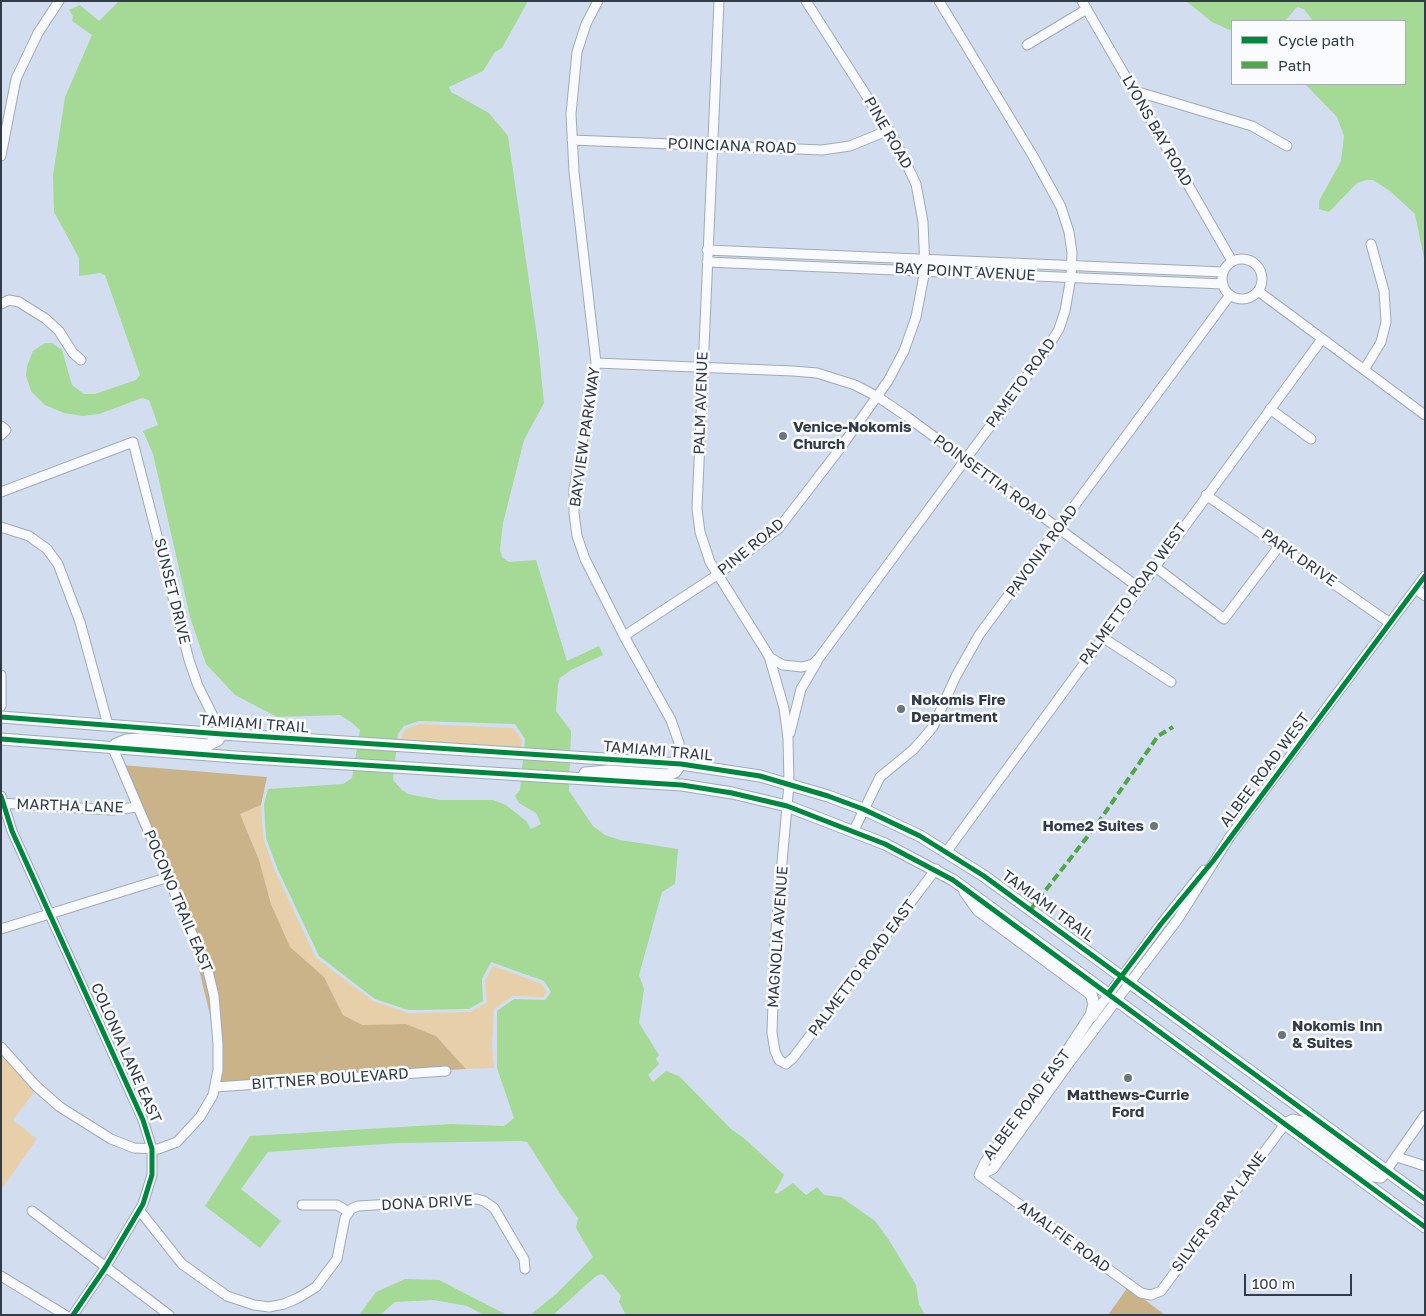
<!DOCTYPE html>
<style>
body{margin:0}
#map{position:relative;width:1426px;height:1316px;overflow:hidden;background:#d2deef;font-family:"Golos Text",sans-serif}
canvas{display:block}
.frame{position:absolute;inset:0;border:2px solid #323b48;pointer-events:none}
.legend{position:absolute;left:1231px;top:20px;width:175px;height:65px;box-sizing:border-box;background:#f9fbfe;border:1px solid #a9aeb5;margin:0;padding:6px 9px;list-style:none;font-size:15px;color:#323b48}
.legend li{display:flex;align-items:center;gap:10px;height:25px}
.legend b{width:25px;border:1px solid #a9aeb5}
.scale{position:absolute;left:1244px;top:1274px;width:108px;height:22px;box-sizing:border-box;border:2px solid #323b48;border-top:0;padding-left:6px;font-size:15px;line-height:18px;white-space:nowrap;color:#323b48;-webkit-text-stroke:4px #f9fbfe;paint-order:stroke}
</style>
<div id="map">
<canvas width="1426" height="1316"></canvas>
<div class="frame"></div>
<ul class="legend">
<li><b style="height:6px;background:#00873e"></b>Cycle path</li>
<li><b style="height:6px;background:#52a647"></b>Path</li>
</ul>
<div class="scale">100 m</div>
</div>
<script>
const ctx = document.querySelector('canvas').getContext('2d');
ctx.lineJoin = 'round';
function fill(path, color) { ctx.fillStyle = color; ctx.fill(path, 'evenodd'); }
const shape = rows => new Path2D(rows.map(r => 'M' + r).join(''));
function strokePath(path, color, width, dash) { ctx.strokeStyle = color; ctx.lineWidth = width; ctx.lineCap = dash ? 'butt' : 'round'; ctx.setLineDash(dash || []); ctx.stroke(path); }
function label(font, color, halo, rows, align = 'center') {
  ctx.font = font + ' "Golos Text",sans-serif'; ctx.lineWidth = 5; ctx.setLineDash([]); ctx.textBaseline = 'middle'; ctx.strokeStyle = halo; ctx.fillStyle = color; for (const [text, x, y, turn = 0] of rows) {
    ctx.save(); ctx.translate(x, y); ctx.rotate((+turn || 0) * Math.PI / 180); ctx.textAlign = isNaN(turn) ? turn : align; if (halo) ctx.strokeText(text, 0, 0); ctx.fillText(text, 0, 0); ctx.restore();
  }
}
fill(shape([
 [420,724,513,728,522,740,521,748,401,742,402,735,406,729],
 [261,805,263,838,275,871,316,958,373,1001,408,1013,471,1012,487,1002,485,980,493,966,542,984,547,992,543,997,513,996,494,1009,492,1045,494,1068,466,1069,436,1036,406,1024,362,1026,343,1015,324,977,290,948,271,904,259,860,240,814],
 [1,1049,35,1091,13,1120,37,1139,1,1190]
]), '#e7cfa9');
fill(shape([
 [121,765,267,777,261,805,240,814,259,860,271,904,290,947,324,977,343,1015,362,1025,406,1024,436,1036,466,1069,219,1085,213,1027,191,937,136,817],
 [1128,1287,1165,1315,1108,1315]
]), '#cbb389');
fill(shape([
 [119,1,528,1,502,48,495,52,483,71,449,87,451,92,489,113,508,136,538,343,544,403,524,440,503,523,500,550,502,557,509,562,536,560,567,661,599,646,603,655,571,670,560,678,558,684,556,711,571,731,569,791,593,826,605,835,620,840,678,849,675,884,662,892,639,975,644,989,639,1023,659,1055,656,1059,659,1064,648,1075,653,1082,666,1071,679,1076,731,1129,745,1139,784,1175,775,1192,777,1194,793,1183,806,1195,817,1187,824,1195,841,1197,875,1221,889,1240,916,1285,919,1304,925,1315,626,1315,619,1302,621,1296,605,1276,601,1274,596,1276,553,1315,530,1315,556,1294,593,1257,576,1228,578,1218,561,1195,527,1142,521,1141,398,1143,268,1152,241,1189,281,1221,260,1248,205,1206,250,1136,451,1124,504,1126,514,1118,497,1068,497,1011,514,999,545,1000,551,992,544,981,491,962,482,979,483,1001,469,1009,408,1010,375,999,319,956,278,870,266,838,264,804,268,789,343,784,352,778,360,730,351,722,340,715,277,717,235,695,206,664,190,617,153,454,143,431,158,425,149,400,142,398,99,414,83,416,64,413,45,405,31,391,26,375,27,366,33,351,45,343,52,343,62,350,72,385,84,394,95,394,136,380,140,375,105,275,100,273,79,276,79,258,54,212,53,176,65,97,92,35,72,21,73,16,69,10,80,5,99,21],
 [419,721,515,724,525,739,520,790,515,796,519,803,536,813,541,824,531,829,526,821,506,805,493,800,440,800,408,794,402,790,393,780,398,734,404,726],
 [1186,1,1425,1,1425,263,1415,214,1390,191,1373,180,1366,180,1357,183,1329,212,1319,209,1319,201,1341,161,1344,136,1337,117,1306,85,1405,84,1405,21,1313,21,1304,9,1297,7,1285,21,1232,21,1232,31,1212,22],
 [405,1279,439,1280,507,1315,484,1315,467,1306,434,1300,395,1302,380,1315,359,1315,376,1292]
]), '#a4d996');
const minor = shape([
 [598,1,586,24,577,52,571,114,574,172,596,363,574,489,574,513,577,536,585,559,624,636,671,720,679,743,681,764],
 [719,1,697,509,700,532,710,562,769,656,784,708,788,738,789,784,775,941,772,1033,775,1051,779,1060,786,1064,793,1058,936,869],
 [1082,1,1232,261],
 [1027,45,1087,9],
 [1135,91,1252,126,1287,146],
 [572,140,822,150,850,146,889,130],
 [1,156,16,79,38,33,59,1],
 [707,250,1223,272],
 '1222 279a20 20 0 1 1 40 0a20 20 0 1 1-40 0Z',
 [707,262,1223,284],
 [1258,291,1425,415],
 [1,304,9,300,19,302,46,319,59,331,73,353,81,360],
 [596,363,793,371,817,373,855,385,878,397,906,416,1138,587],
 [1364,370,1381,342,1386,322,1384,291,1371,244],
 [1270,409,1311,439],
 [1,426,6,430,1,435],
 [1,492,133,442,189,660,198,686,222,734],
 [1206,495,1390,623],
 [1,527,29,536,47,549,58,564,80,622,108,725],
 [1154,566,1224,619,1280,545],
 [1416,589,1425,596],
 [624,636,717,575,779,528,839,450,888,381,904,351,916,317,925,270,923,222,916,184,896,142,806,1],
 [1102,637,1171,682],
 [769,657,783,665,802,667,813,664,819,658,1047,349,1059,329,1065,311,1071,277,1072,253,1069,232,1061,207,1033,156,939,1],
 [1,675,1,706],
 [790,733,801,689,817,662],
 [1,796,12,831,143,1120,152,1149,152,1175,143,1204,105,1268,73,1315],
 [1,803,112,810,138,807],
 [854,830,880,777,914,749,933,727,956,676,979,635,1230,295],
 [947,851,1322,339],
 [1,929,169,877],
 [1092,1017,1161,924,1204,870],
 [1,1047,36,1086,60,1107,111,1139,134,1148,158,1149,177,1142,200,1117,213,1095,218,1070,218,1044,214,996,208,971,112,746],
 [215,1087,446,1071],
 [1397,1157,1425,1166],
 [1386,1171,1425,1115],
 [979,1175,993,1169,1067,1066,1178,919,1229,838,1425,576],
 [979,1175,1141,1293,1151,1295,1161,1291,1285,1124],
 [979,1175,985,1162,1069,1050],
 [302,1205,337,1205,349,1212],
 [32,1211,169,1315],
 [140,1211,182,1264,227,1296,254,1305,269,1307,284,1304,298,1298,316,1287,337,1259,345,1218,351,1209,358,1206,477,1199,484,1201,494,1208,524,1259,525,1269],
 [1,1276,65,1315]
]);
const major = shape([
 [1,717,222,734,681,764,760,776,828,796,863,809,920,836,984,876,1425,1199],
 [1,739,235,757,682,785,732,793,787,806,885,844,953,880,1425,1227],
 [116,744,126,740,140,739,208,745,218,740,222,734],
 [585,773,608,771,668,775,675,772,681,764],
 [965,892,978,910,1091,994,1094,1004,1091,1015,1065,1055],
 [1285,1124,1293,1120,1301,1122,1374,1176,1381,1177,1386,1171]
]);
strokePath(minor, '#a0aab7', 11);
strokePath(major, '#a0aab7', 13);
strokePath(minor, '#f8fafd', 9);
strokePath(major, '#f8fafd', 11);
strokePath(shape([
 [1031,909,1098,823,1158,736,1173,727]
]), '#52a647', 4, [8, 4]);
strokePath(shape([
 [1,717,222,734,681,764,760,776,828,796,863,809,920,836,984,876,1425,1199],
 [1,739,235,757,682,785,732,793,787,806,885,844,953,880,1425,1227],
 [1,796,12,831,143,1120,152,1149,152,1175,143,1204,105,1268,73,1315],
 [1108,994,1161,924,1213,861,1425,576]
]), '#00873e', 5);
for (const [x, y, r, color] of [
 [783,436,5,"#6a7482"],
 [901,709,5,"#6a7482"],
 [1154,826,5,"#6a7482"],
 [1282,1035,5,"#6a7482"],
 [1128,1078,5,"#6a7482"]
]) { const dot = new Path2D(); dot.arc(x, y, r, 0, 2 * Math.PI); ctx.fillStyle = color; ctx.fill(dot); strokePath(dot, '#f9fbfe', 2); }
label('15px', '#323b48', '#f9fbfe', [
 ["LYONS BAY ROAD",1157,131,60],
 ["PINE ROAD",888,133,60],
 ["POINCIANA ROAD",732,146,2],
 ["BAY POINT AVENUE",965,272,3],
 ["PAMETO ROAD",1021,383,-54],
 ["PALM AVENUE",701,403,-88],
 ["BAYVIEW PARKWAY",585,437,-82],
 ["POINSETTIA ROAD",990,478,36],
 ["PINE ROAD",751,547,-39],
 ["PAVONIA ROAD",1042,551,-54],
 ["PARK DRIVE",1299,558,35],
 ["SUNSET DRIVE",172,591,76],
 ["PALMETTO ROAD WEST",1133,594,-54],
 ["TAMIAMI TRAIL",254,724,4],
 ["TAMIAMI TRAIL",658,751,5],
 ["ALBEE ROAD WEST",1265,770,-53],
 ["MARTHA LANE",70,806,2],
 ["POCONO TRAIL EAST",178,901,67],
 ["TAMIAMI TRAIL",1048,906,36],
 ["MAGNOLIA AVENUE",778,937,-86],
 ["PALMETTO ROAD EAST",862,968,-53],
 ["COLONIA LANE EAST",126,1053,66],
 ["BITTNER BOULEVARD",330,1079,-4],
 ["ALBEE ROAD EAST",1027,1105,-53],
 ["DONA DRIVE",427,1203,-3],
 ["SILVER SPRAY LANE",1219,1212,-53],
 ["AMALFIE ROAD",1064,1237,36]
]);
label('bold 15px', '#323b48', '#f9fbfe', [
 ["Venice-Nokomis",793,427],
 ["Church",793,444],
 ["Nokomis Fire",911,700],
 ["Department",911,717],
 ["Home2 Suites",1144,826,"right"],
 ["Nokomis Inn",1292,1026],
 ["& Suites",1292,1043],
 ["Matthews-Currie",1128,1095,"center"],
 ["Ford",1128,1112,"center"]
], 'left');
</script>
